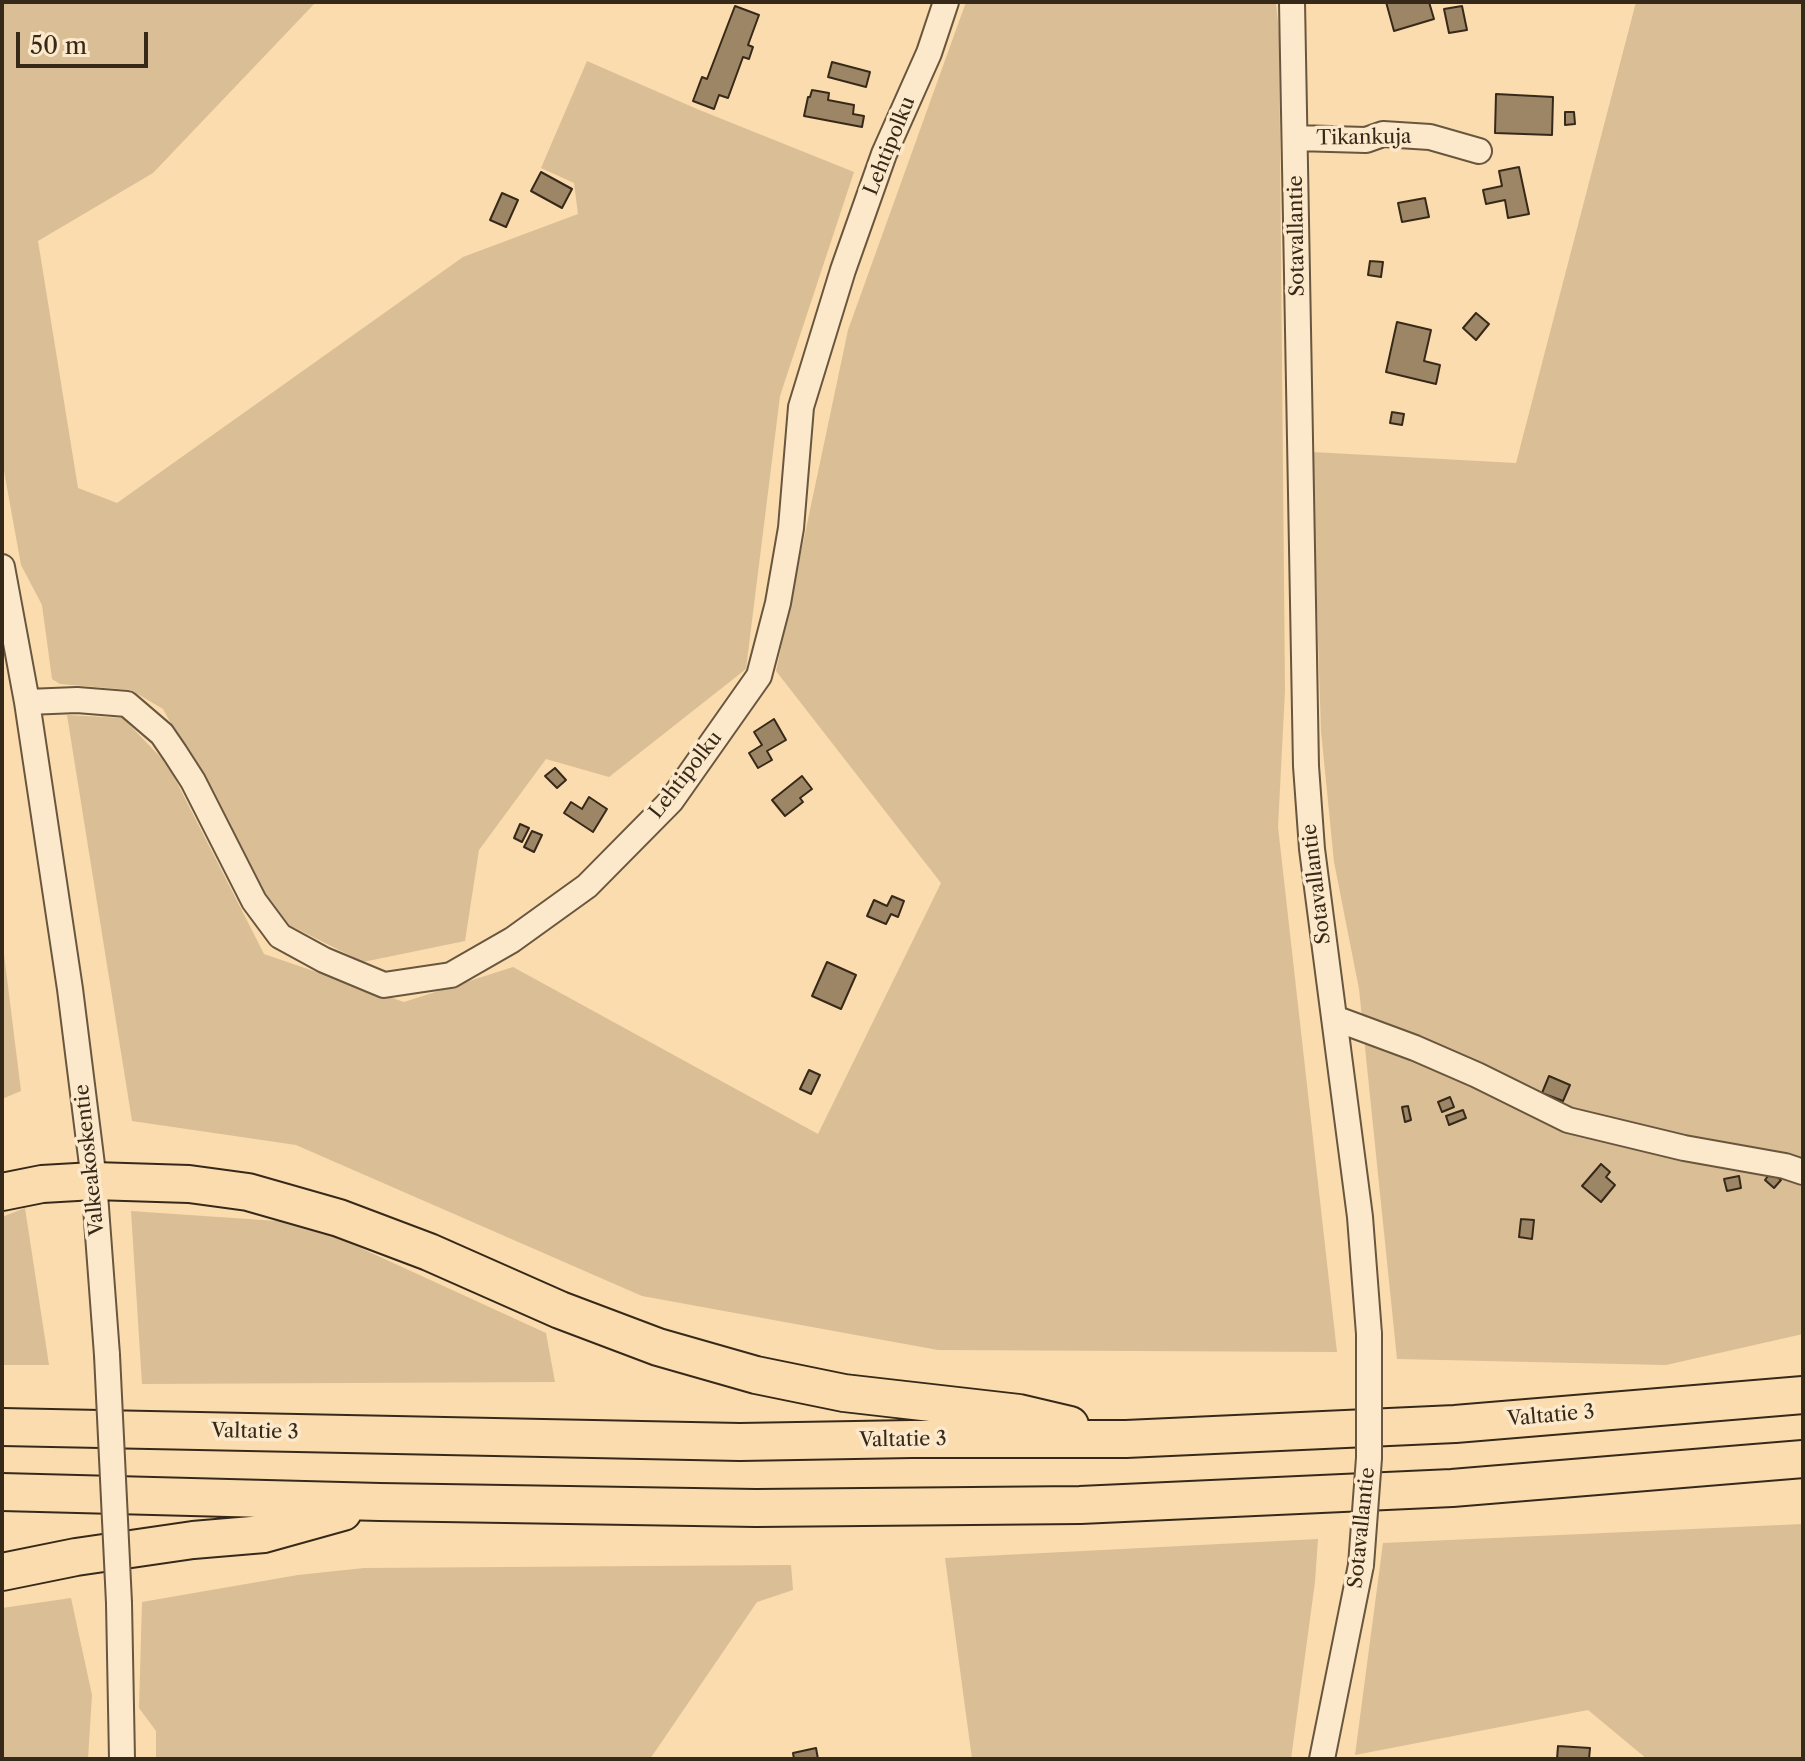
<!DOCTYPE html>
<style>
body{margin:0}
#map{position:relative;width:1805px;height:1761px;overflow:hidden;background:#fbdcae;font-family:"Libre Caslon Text",serif}
canvas{display:block}
.frame{position:absolute;inset:0;border:4px solid #372919;pointer-events:none}
.scale{position:absolute;left:16px;top:32px;width:132px;height:36px;box-sizing:border-box;border:4px solid #372919;border-top:0;padding-left:10px;font-size:24px;line-height:28px;white-space:nowrap;color:#372919;-webkit-text-stroke:6px #fce8ca;paint-order:stroke}
</style>
<div id="map">
<canvas width="1805" height="1761"></canvas>
<div class="frame"></div>
<div class="scale">50 m</div>
</div>
<script>
const ctx = document.querySelector('canvas').getContext('2d');
ctx.lineJoin = 'round';
function fill(path, color) { ctx.fillStyle = color; ctx.fill(path, 'evenodd'); }
const shape = rows => new Path2D(rows.map(r => 'M' + r).join(''));
function strokePath(path, color, width, dash) { ctx.strokeStyle = color; ctx.lineWidth = width; ctx.lineCap = dash ? 'butt' : 'round'; ctx.setLineDash(dash || []); ctx.stroke(path); }
function label(font, color, halo, rows, align = 'center') {
  ctx.font = font + ' "Libre Caslon Text",serif'; ctx.lineWidth = 7; ctx.setLineDash([]); ctx.textBaseline = 'middle'; ctx.strokeStyle = halo; ctx.fillStyle = color; for (const [text, x, y, turn = 0] of rows) {
    ctx.save(); ctx.translate(x, y); ctx.rotate((+turn || 0) * Math.PI / 180); ctx.textAlign = isNaN(turn) ? turn : align; if (halo) ctx.strokeText(text, 0, 0); ctx.fillText(text, 0, 0); ctx.restore();
  }
}
fill(shape([
 [2,2,316,2,153,173,38,241,78,488,117,503,463,257,578,214,574,183,541,168,587,61,697,109,854,172,780,396,746,669,609,777,546,759,479,850,465,941,363,962,279,920,163,709,131,690,60,684,52,679,42,605,21,565,2,460],
 [966,2,1276,2,1279,33,1285,691,1278,827,1337,1352,938,1350,642,1296,296,1145,132,1121,67,715,123,718,168,765,264,954,404,1002,513,967,818,1134,941,883,776,671,848,330],
 [1636,2,1803,2,1803,1334,1666,1365,1397,1359,1359,989,1334,862,1321,731,1312,452,1516,463],
 [2,938,21,1091,2,1099],
 [25,1208,49,1365,2,1365,2,1217],
 [131,1211,306,1223,546,1333,555,1382,142,1384],
 [1803,1524,1803,1759,1647,1759,1588,1710,1355,1755,1383,1543],
 [1318,1539,1315,1582,1291,1759,972,1759,945,1558],
 [791,1565,793,1590,757,1602,650,1759,156,1759,156,1731,139,1708,142,1602,298,1575,364,1568],
 [71,1598,92,1695,88,1759,2,1759,2,1608]
]), '#dabe95');
const building = shape([
 [1386,2,1429,2,1434,19,1394,31,1386,2],
 [735,6,759,15,748,45,753,47,749,59,743,57,728,98,719,95,714,109,693,101,702,77,707,79,735,6],
 [1462,6,1467,30,1449,33,1444,9,1462,6],
 [832,62,870,72,866,87,828,77,832,62],
 [812,90,829,93,828,100,854,105,853,114,864,116,862,127,804,116,808,97,810,97,812,90],
 [1496,94,1553,97,1552,135,1495,133,1496,94],
 [1565,112,1574,112,1575,124,1565,125,1565,112],
 [1519,167,1529,214,1508,218,1505,200,1486,204,1483,190,1502,186,1499,171,1519,167],
 [541,172,572,189,562,208,531,191,541,172],
 [502,193,518,200,506,227,490,220,502,193],
 [1425,198,1429,217,1402,222,1398,203,1425,198],
 [1370,261,1383,262,1381,277,1368,275,1370,261],
 [1476,313,1489,324,1476,340,1463,328,1476,313],
 [1397,322,1431,330,1424,361,1440,365,1436,384,1386,372,1397,322],
 [1392,412,1404,414,1402,425,1390,423,1392,412],
 [774,719,786,740,767,751,772,760,758,768,749,753,762,745,754,732,774,719],
 [555,768,566,780,557,788,545,776,555,768],
 [802,776,812,789,800,798,803,802,785,816,772,800,802,776],
 [589,797,607,809,593,832,564,813,571,802,582,809,589,797],
 [520,824,529,828,522,842,514,838,520,824],
 [532,831,542,835,534,852,524,847,532,831],
 [892,896,904,901,898,917,891,914,886,924,867,916,874,900,887,906,892,896],
 [827,962,856,975,841,1009,812,996,827,962],
 [809,1070,820,1075,811,1094,800,1089,809,1070],
 [1549,1076,1570,1085,1563,1101,1542,1093,1549,1076],
 [1450,1097,1454,1107,1442,1112,1438,1102,1450,1097],
 [1408,1106,1411,1120,1405,1122,1402,1107,1408,1106],
 [1463,1110,1466,1118,1449,1125,1446,1116,1463,1110],
 [1601,1164,1610,1172,1606,1177,1615,1185,1601,1202,1582,1186,1601,1164],
 [1771,1172,1781,1180,1774,1188,1765,1180,1771,1172],
 [1739,1176,1741,1188,1727,1191,1724,1179,1739,1176],
 [1521,1219,1534,1220,1532,1239,1519,1237,1521,1219],
 [1558,1746,1590,1748,1589,1759,1557,1759,1558,1746],
 [816,1748,818,1759,794,1759,793,1753,816,1748]
]);
fill(building, '#9d8666');
strokePath(building, '#372919', 2);
const minor = shape([
 [1292,2,1306,766,1312,849,1360,1217,1369,1334],
 [1296,138,1366,140,1383,134,1430,137,1479,151],
 [2,567,27,702,70,989,94,1181,107,1355],
 [27,702,77,700,127,704,162,734,175,753,193,781,254,901,280,936,324,960,384,985,451,975,512,940,587,886,671,801,759,676,778,603,791,528,801,407,843,270,884,154,929,53,946,2],
 [1334,1018,1415,1048,1477,1075,1568,1120,1684,1148,1785,1166,1803,1172],
 [119,1603,122,1759],
 [1322,1759,1361,1565]
]);
const highway = shape([
 [2,1192,42,1184,94,1181,189,1184,248,1192,339,1218,429,1252,560,1310,658,1347,756,1375,844,1393,1019,1413,1070,1425],
 [2,1427,740,1442,912,1439,1126,1439,1455,1424,1803,1395],
 [2,1492,380,1502,756,1508,1080,1505,1452,1488,1803,1459],
 [2,1572,76,1557,193,1540,264,1534,343,1512]
]);
strokePath(minor, '#68563e', 28);
strokePath(highway, '#372919', 40);
strokePath(minor, '#fce8ca', 24);
strokePath(highway, '#fbdcae', 36);
const minorBridge = shape([
 [107,1355,119,1603],
 [1361,1565,1369,1458,1369,1334]
]);
strokePath(minorBridge, '#68563e', 28, []);
strokePath(minorBridge, '#fce8ca', 24);
label('20px', '#372919', '#fce8ca', [
 ["Tikankuja",1364,138,-1],
 ["Lehtipolku",890,146,-68],
 ["Sotavallantie",1297,236,-91],
 ["Lehtipolku",686,775,-52],
 ["Sotavallantie",1317,884,-97],
 ["Valkeakoskentie",90,1160,-96],
 ["Valtatie 3",1551,1416,-5],
 ["Valtatie 3",255,1432,1],
 ["Valtatie 3",903,1440,-1],
 ["Sotavallantie",1362,1528,-84]
]);
</script>
